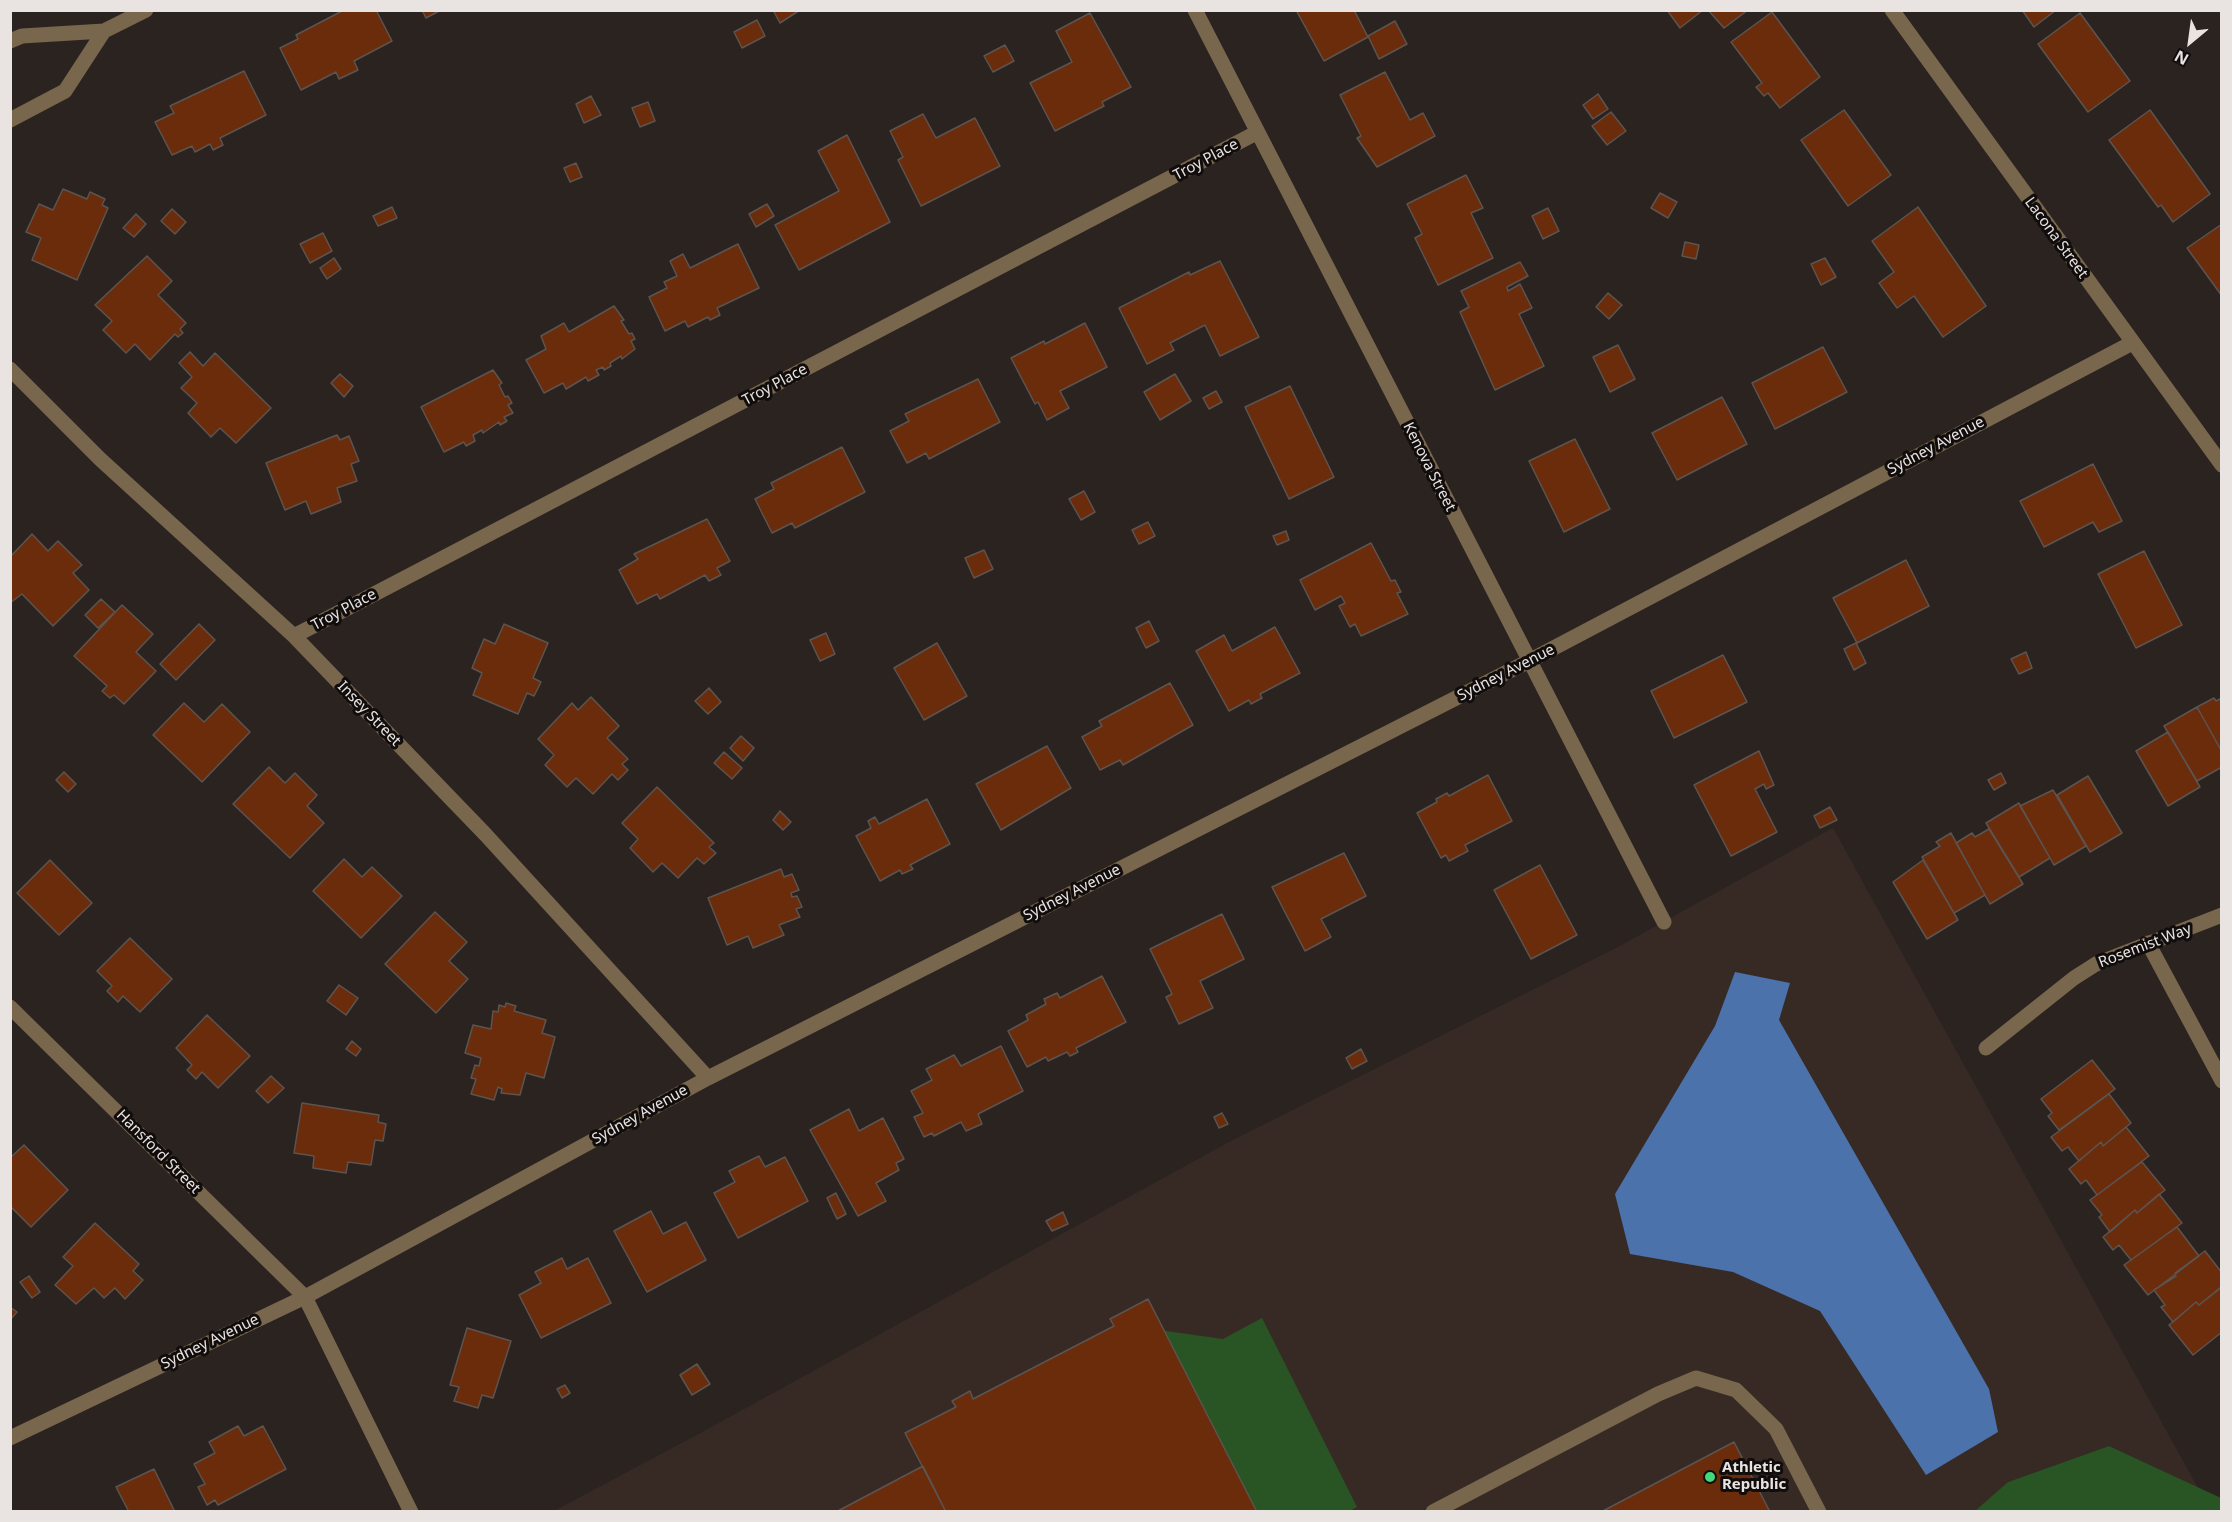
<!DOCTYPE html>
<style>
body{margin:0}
#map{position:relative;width:2232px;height:1522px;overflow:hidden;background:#2a2320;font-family:"Noto Sans",sans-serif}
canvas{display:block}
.frame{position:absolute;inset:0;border:12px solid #e9e4e2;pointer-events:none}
.north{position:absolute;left:2160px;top:12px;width:60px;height:60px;-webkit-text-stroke:4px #110d0c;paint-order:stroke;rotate:209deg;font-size:16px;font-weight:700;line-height:24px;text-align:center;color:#e9e4e2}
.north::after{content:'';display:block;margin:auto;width:21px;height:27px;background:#e9e4e2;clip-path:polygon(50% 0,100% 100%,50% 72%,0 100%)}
</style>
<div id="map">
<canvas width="2232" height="1522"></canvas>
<div class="frame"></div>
<div class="north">N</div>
</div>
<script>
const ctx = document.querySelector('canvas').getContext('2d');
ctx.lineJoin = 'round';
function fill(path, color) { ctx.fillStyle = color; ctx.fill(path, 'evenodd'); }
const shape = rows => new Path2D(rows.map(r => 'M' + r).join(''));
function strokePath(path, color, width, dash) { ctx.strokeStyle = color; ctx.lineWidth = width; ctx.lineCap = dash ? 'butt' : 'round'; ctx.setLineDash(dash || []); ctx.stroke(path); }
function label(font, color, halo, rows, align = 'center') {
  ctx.font = font + ' "Noto Sans",sans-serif'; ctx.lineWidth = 6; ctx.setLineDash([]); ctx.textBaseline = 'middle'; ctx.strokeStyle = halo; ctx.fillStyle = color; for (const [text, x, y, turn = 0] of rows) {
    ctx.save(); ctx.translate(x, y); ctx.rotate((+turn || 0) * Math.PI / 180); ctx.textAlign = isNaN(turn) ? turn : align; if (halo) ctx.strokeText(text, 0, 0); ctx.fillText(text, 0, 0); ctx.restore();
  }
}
fill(shape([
 [1833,828,2198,1488,2109,1446,2008,1482,1975,1512,552,1512,708,1429,1227,1143,1618,947]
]), '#372a25');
fill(shape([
 [1262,1318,1357,1507,1348,1512,1254,1511,1159,1330,1223,1339],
 [2109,1446,2221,1498,2221,1511,1975,1511,2008,1482]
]), '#285523');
fill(shape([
 [1735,972,1790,983,1779,1020,1989,1389,1998,1432,1926,1475,1820,1311,1733,1272,1630,1254,1615,1194,1715,1026]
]), '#4b72aa');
const building = shape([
 [344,10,376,10,392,41,354,61,358,70,339,79,336,72,301,90,280,48,298,39,296,35,344,10],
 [422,10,441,10,426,18,422,10],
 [773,10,800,10,780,23,773,10],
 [1296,10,1354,10,1368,37,1324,61,1296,10],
 [1667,10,1703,10,1680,28,1667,10],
 [1708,10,1748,10,1724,28,1708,10],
 [2022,10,2056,10,2034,27,2022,10],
 [1772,12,1820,77,1780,108,1768,93,1764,96,1756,87,1762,83,1731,42,1772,12],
 [1090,13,1131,87,1102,102,1104,106,1055,131,1030,83,1072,62,1056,31,1090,13],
 [2080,13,2130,81,2088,112,2038,44,2080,13],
 [757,20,765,36,742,48,734,32,757,20],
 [1395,21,1407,44,1379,59,1368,36,1395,21],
 [1005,45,1014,61,993,72,984,56,1005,45],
 [244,71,266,115,220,138,223,145,213,150,210,144,195,152,192,146,172,155,155,122,174,113,170,106,244,71],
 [1385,72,1410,120,1423,113,1435,136,1377,167,1357,138,1361,136,1340,95,1385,72],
 [1598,94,1608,109,1593,119,1583,105,1598,94],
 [591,96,601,115,584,123,576,104,591,96],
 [648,102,655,121,640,127,632,108,648,102],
 [1844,110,1891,175,1848,206,1801,140,1844,110],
 [2150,110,2210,194,2173,222,2161,205,2158,207,2109,140,2150,110],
 [1611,112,1626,131,1607,145,1592,126,1611,112],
 [923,114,936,138,975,118,1000,166,921,206,898,160,903,157,890,131,923,114],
 [847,135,890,222,799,270,775,225,839,191,818,151,847,135],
 [576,163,582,177,570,182,564,168,576,163],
 [1466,175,1483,208,1471,213,1493,258,1438,285,1415,238,1422,234,1407,204,1466,175],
 [63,189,87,199,90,192,105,199,102,205,108,208,77,280,32,260,41,238,26,232,39,204,53,210,63,189],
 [1660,193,1677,202,1668,218,1651,208,1660,193],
 [767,204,774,216,756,227,749,214,767,204],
 [392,207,397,218,378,226,373,216,392,207],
 [1918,207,1986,306,1943,337,1914,296,1897,308,1879,283,1894,272,1872,241,1918,207],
 [1548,208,1559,231,1543,239,1532,216,1548,208],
 [172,209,186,222,175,234,161,221,172,209],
 [136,214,146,224,134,237,123,228,136,214],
 [2222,224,2222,296,2187,248,2222,224],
 [323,233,332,251,310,263,300,244,323,233],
 [1685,242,1699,245,1696,259,1682,256,1685,242],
 [738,244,759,288,717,308,720,315,710,320,708,317,688,327,685,321,665,331,649,297,667,288,664,282,677,276,670,261,683,254,690,268,738,244],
 [147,256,172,281,158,295,186,323,180,329,183,333,178,337,175,334,150,360,135,344,126,353,103,330,112,321,95,305,147,256],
 [334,258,341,269,327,279,320,268,334,258],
 [1825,258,1836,277,1821,285,1811,264,1825,258],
 [1220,261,1259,337,1220,356,1205,325,1170,343,1174,350,1147,364,1119,308,1189,272,1190,275,1220,261],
 [1520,262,1528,276,1507,287,1508,291,1520,284,1532,308,1519,314,1544,366,1495,390,1460,312,1469,307,1461,291,1520,262],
 [1608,293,1622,305,1609,319,1596,307,1608,293],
 [614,306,624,320,621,321,629,334,632,333,635,339,631,341,635,349,622,359,621,356,610,363,611,366,604,370,603,367,596,370,599,375,588,381,586,377,566,389,563,383,544,393,526,360,546,349,541,336,564,323,569,332,614,306],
 [1085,323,1107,367,1060,391,1069,408,1047,420,1038,402,1035,404,1011,358,1044,341,1045,344,1085,323],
 [1618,345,1635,379,1610,392,1593,357,1618,345],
 [1823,347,1847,392,1775,429,1752,383,1823,347],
 [190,352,203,366,215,353,271,408,236,443,220,428,211,437,188,413,197,403,181,388,192,377,179,363,190,352],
 [493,370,502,383,499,385,505,397,508,396,512,403,508,405,513,413,504,417,507,421,500,425,499,422,483,433,482,430,473,435,475,441,466,446,464,442,444,452,421,407,493,370],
 [340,374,353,386,344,397,331,383,340,374],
 [1175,374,1191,401,1160,420,1144,392,1175,374],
 [978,379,1000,422,929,459,926,453,907,463,890,431,909,421,905,414,978,379],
 [1290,386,1334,477,1289,499,1245,407,1290,386],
 [1216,391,1222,402,1209,409,1203,398,1216,391],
 [1722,397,1747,444,1677,480,1652,433,1722,397],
 [337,435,340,440,349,436,359,461,351,464,357,481,337,488,341,502,311,514,306,501,285,510,266,463,337,435],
 [1575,439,1610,509,1564,532,1529,461,1575,439],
 [842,447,865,492,795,528,792,523,772,533,755,499,774,489,771,483,842,447],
 [2093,464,2122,521,2099,532,2093,522,2044,547,2020,501,2093,464],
 [1084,491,1095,512,1081,520,1069,499,1084,491],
 [707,519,730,561,717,568,721,575,709,581,705,575,660,599,657,594,637,604,619,570,638,559,634,554,707,519],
 [1148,522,1155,536,1139,544,1132,530,1148,522],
 [1286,531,1289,540,1277,545,1273,536,1286,531],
 [32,534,48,551,58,541,82,565,73,573,89,590,53,626,22,594,10,603,10,557,32,534],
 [1371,543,1391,581,1395,580,1401,592,1397,593,1408,614,1361,636,1355,624,1350,627,1339,606,1345,603,1341,596,1315,610,1300,580,1371,543],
 [984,550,993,569,974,578,965,558,984,550],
 [2144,551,2182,625,2136,648,2098,574,2144,551],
 [1906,560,1929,606,1857,643,1833,598,1906,560],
 [101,599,115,612,98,628,85,615,101,599],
 [122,605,153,634,136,652,156,671,124,704,114,695,110,698,102,691,107,686,74,656,122,605],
 [1149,621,1159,641,1146,648,1136,628,1149,621],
 [199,624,215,640,176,680,160,664,199,624],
 [504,624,548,643,533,678,541,682,534,696,527,693,518,714,473,695,482,673,472,668,484,639,495,644,504,624],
 [1275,627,1300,673,1260,694,1262,698,1251,704,1249,700,1229,711,1196,651,1224,635,1232,651,1275,627],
 [826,633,835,654,820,661,810,640,826,633],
 [937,643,967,696,924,720,894,668,937,643],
 [1856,643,1866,663,1854,670,1844,649,1856,643],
 [2026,652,2032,668,2019,674,2011,659,2026,652],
 [1723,655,1747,702,1674,738,1651,691,1723,655],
 [1170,683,1193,725,1123,765,1120,760,1100,770,1082,737,1102,726,1099,721,1170,683],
 [709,688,721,702,708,714,695,701,709,688],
 [591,697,619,726,607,738,628,759,622,764,628,770,618,780,612,774,593,794,576,778,567,787,545,765,554,755,538,739,572,703,578,710,591,697],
 [2214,698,2216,701,2222,698,2222,752,2197,707,2214,698],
 [184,703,204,722,222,704,250,732,202,782,153,735,184,703],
 [2197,707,2222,752,2222,767,2197,781,2164,726,2197,707],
 [2168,732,2200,787,2168,806,2136,751,2168,732],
 [741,736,754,748,743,761,730,748,741,736],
 [1047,746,1071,788,1001,830,976,784,1047,746],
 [1759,751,1774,785,1766,789,1764,784,1755,789,1777,832,1731,856,1694,785,1759,751],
 [724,752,742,768,732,779,714,763,724,752],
 [269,767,285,783,295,773,317,795,307,806,324,823,290,858,233,804,269,767],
 [64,772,76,784,68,792,56,780,64,772],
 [2001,773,2006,783,1994,790,1988,780,2001,773],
 [1488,775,1512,821,1465,845,1468,851,1449,861,1446,855,1441,858,1417,813,1437,802,1436,799,1447,793,1449,796,1488,775],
 [2088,776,2122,833,2090,852,2057,795,2088,776],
 [657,787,714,843,709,847,716,853,704,864,697,858,678,878,662,863,653,872,630,848,638,839,622,823,657,787],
 [2053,790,2086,846,2054,865,2020,806,2053,790],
 [927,799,950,844,910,865,913,869,902,874,900,870,880,881,856,836,871,828,868,821,875,817,879,824,927,799],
 [2019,803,2050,858,2019,877,1986,823,2019,803],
 [1830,807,1837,820,1820,828,1814,816,1830,807],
 [780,811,791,822,783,830,773,820,780,811],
 [1989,829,2023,884,1990,904,1956,843,1972,833,1975,837,1989,829],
 [1951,833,1985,895,1954,913,1922,857,1940,846,1936,842,1951,833],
 [1344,853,1366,896,1321,919,1331,937,1305,951,1272,887,1344,853],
 [344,859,362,877,372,867,402,896,361,938,313,891,344,859],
 [50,860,92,903,59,935,17,893,50,860],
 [1923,860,1958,920,1927,939,1893,882,1923,860],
 [1540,865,1577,935,1531,959,1494,890,1540,865],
 [781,869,784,877,792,874,799,890,791,893,792,897,797,896,802,907,796,909,800,917,779,925,784,935,753,948,748,936,727,945,708,898,781,869],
 [435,912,467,942,449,961,468,979,436,1013,385,964,435,912],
 [1222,914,1244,959,1200,981,1213,1008,1179,1024,1166,997,1172,994,1150,949,1222,914],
 [130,938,172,979,140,1012,123,996,118,1002,107,991,112,986,97,971,130,938],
 [1102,976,1126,1022,1076,1048,1078,1052,1070,1056,1067,1052,1048,1061,1046,1057,1027,1067,1008,1031,1028,1020,1026,1015,1046,1004,1044,999,1057,993,1060,998,1102,976],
 [339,985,358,998,346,1015,327,1001,339,985],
 [506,1003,516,1006,514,1011,546,1020,542,1033,555,1037,544,1078,526,1073,520,1095,501,1093,502,1089,498,1087,494,1100,471,1094,476,1079,471,1078,475,1065,479,1066,481,1058,465,1053,473,1025,491,1029,493,1011,498,1012,499,1005,505,1007,506,1003],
 [207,1015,250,1056,218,1088,202,1072,196,1079,187,1070,192,1065,176,1048,207,1015],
 [352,1041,361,1049,356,1056,346,1049,352,1041],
 [1001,1046,1023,1091,978,1114,982,1124,966,1131,961,1122,934,1136,932,1133,924,1137,914,1117,923,1113,911,1091,932,1080,926,1069,954,1055,961,1066,1001,1046],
 [1361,1049,1367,1061,1352,1069,1346,1058,1361,1049],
 [2092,1060,2115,1089,2059,1130,2048,1116,2052,1113,2041,1099,2092,1060],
 [271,1076,284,1088,268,1103,256,1091,271,1076],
 [2109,1094,2131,1123,2103,1146,2101,1142,2079,1161,2068,1147,2062,1151,2051,1137,2109,1094],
 [302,1103,379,1115,378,1122,386,1124,383,1141,375,1140,371,1165,348,1162,346,1173,313,1168,314,1156,294,1153,302,1103],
 [849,1109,859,1131,883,1118,904,1159,896,1163,899,1170,876,1183,886,1201,858,1216,810,1130,849,1109],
 [1222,1113,1228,1124,1219,1128,1214,1117,1222,1113],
 [2126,1127,2149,1156,2097,1195,2086,1180,2081,1184,2069,1169,2101,1142,2103,1146,2126,1127],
 [24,1145,68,1190,31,1227,10,1206,10,1158,24,1145],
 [759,1156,765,1167,785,1157,808,1201,738,1238,714,1193,735,1182,729,1171,759,1156],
 [2142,1162,2165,1190,2137,1213,2135,1210,2110,1232,2099,1217,2102,1215,2090,1200,2142,1162],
 [836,1193,846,1214,837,1219,827,1198,836,1193],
 [2159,1194,2182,1223,2131,1260,2119,1245,2113,1250,2103,1237,2135,1210,2137,1213,2159,1194],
 [651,1211,663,1234,686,1222,706,1260,647,1292,614,1231,651,1211],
 [1063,1212,1068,1224,1052,1231,1046,1221,1063,1212],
 [95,1223,139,1264,133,1271,143,1280,125,1299,115,1288,104,1298,94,1288,76,1304,55,1285,73,1266,63,1257,95,1223],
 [2177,1227,2199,1256,2148,1295,2124,1265,2177,1227],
 [2205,1251,2222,1273,2222,1287,2199,1305,2196,1302,2173,1322,2161,1307,2165,1305,2154,1290,2176,1276,2175,1273,2205,1251],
 [562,1258,567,1269,588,1258,611,1303,541,1338,519,1295,541,1283,535,1272,562,1258],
 [29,1276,40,1292,32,1298,20,1282,29,1276],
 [2221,1287,2222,1332,2193,1355,2169,1325,2196,1302,2199,1305,2221,1287],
 [1148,1299,1257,1512,946,1512,905,1433,956,1407,952,1401,970,1391,973,1399,1114,1326,1110,1319,1148,1299],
 [10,1307,17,1312,10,1320,10,1307],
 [467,1328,511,1341,493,1398,482,1395,478,1408,454,1401,459,1387,450,1385,467,1328],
 [697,1364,710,1384,692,1395,680,1375,697,1364],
 [565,1385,570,1393,562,1398,557,1389,565,1385],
 [238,1426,244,1436,263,1426,286,1469,218,1505,215,1500,207,1505,198,1487,205,1484,194,1464,215,1453,209,1442,238,1426],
 [1734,1442,1770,1512,1601,1512,1734,1442],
 [923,1466,946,1512,836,1512,923,1466],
 [154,1469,175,1512,126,1512,128,1510,116,1487,154,1469]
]);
fill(building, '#6b2c0b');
strokePath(building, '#5c5450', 1.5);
strokePath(shape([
 [305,1297,411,1512],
 [1433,1512,1658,1394,1696,1378,1736,1390,1776,1429,1819,1512]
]), '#78664d', 15);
strokePath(shape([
 [1195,10,1664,922],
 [1892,10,2222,465],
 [10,41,22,36,104,31,146,10],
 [10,120,65,91,104,31],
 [10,369,100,459,294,636,485,834,708,1078],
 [294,636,1256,133],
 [2148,943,2222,1081],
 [10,1007,305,1297],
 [1986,1048,2074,978,2096,964,2222,915],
 [10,1438,305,1297,708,1078,1529,661,2132,343]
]), '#78664d', 15);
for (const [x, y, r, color] of [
 [1710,1477,6,"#44d77b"]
]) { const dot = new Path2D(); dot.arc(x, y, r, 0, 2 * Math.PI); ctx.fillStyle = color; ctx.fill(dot); strokePath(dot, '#110d0c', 2); }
label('15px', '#e9e4e2', '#110d0c', [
 ["Troy Place",1206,160,-28],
 ["Lacona Street",2056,238,54],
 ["Troy Place",775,385,-28],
 ["Sydney Avenue",1936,446,-28],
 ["Kenova Street",1429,467,63],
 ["Troy Place",344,610,-28],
 ["Sydney Avenue",1506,673,-27],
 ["Insey Street",369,714,46],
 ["Sydney Avenue",1072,893,-27],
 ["Rosemist Way",2145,946,-21],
 ["Sydney Avenue",640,1115,-29],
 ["Hansford Street",158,1152,45],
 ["Sydney Avenue",210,1342,-26]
]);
label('bold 15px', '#e9e4e2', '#110d0c', [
 ["Athletic",1722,1468],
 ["Republic",1722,1485]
], 'left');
</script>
